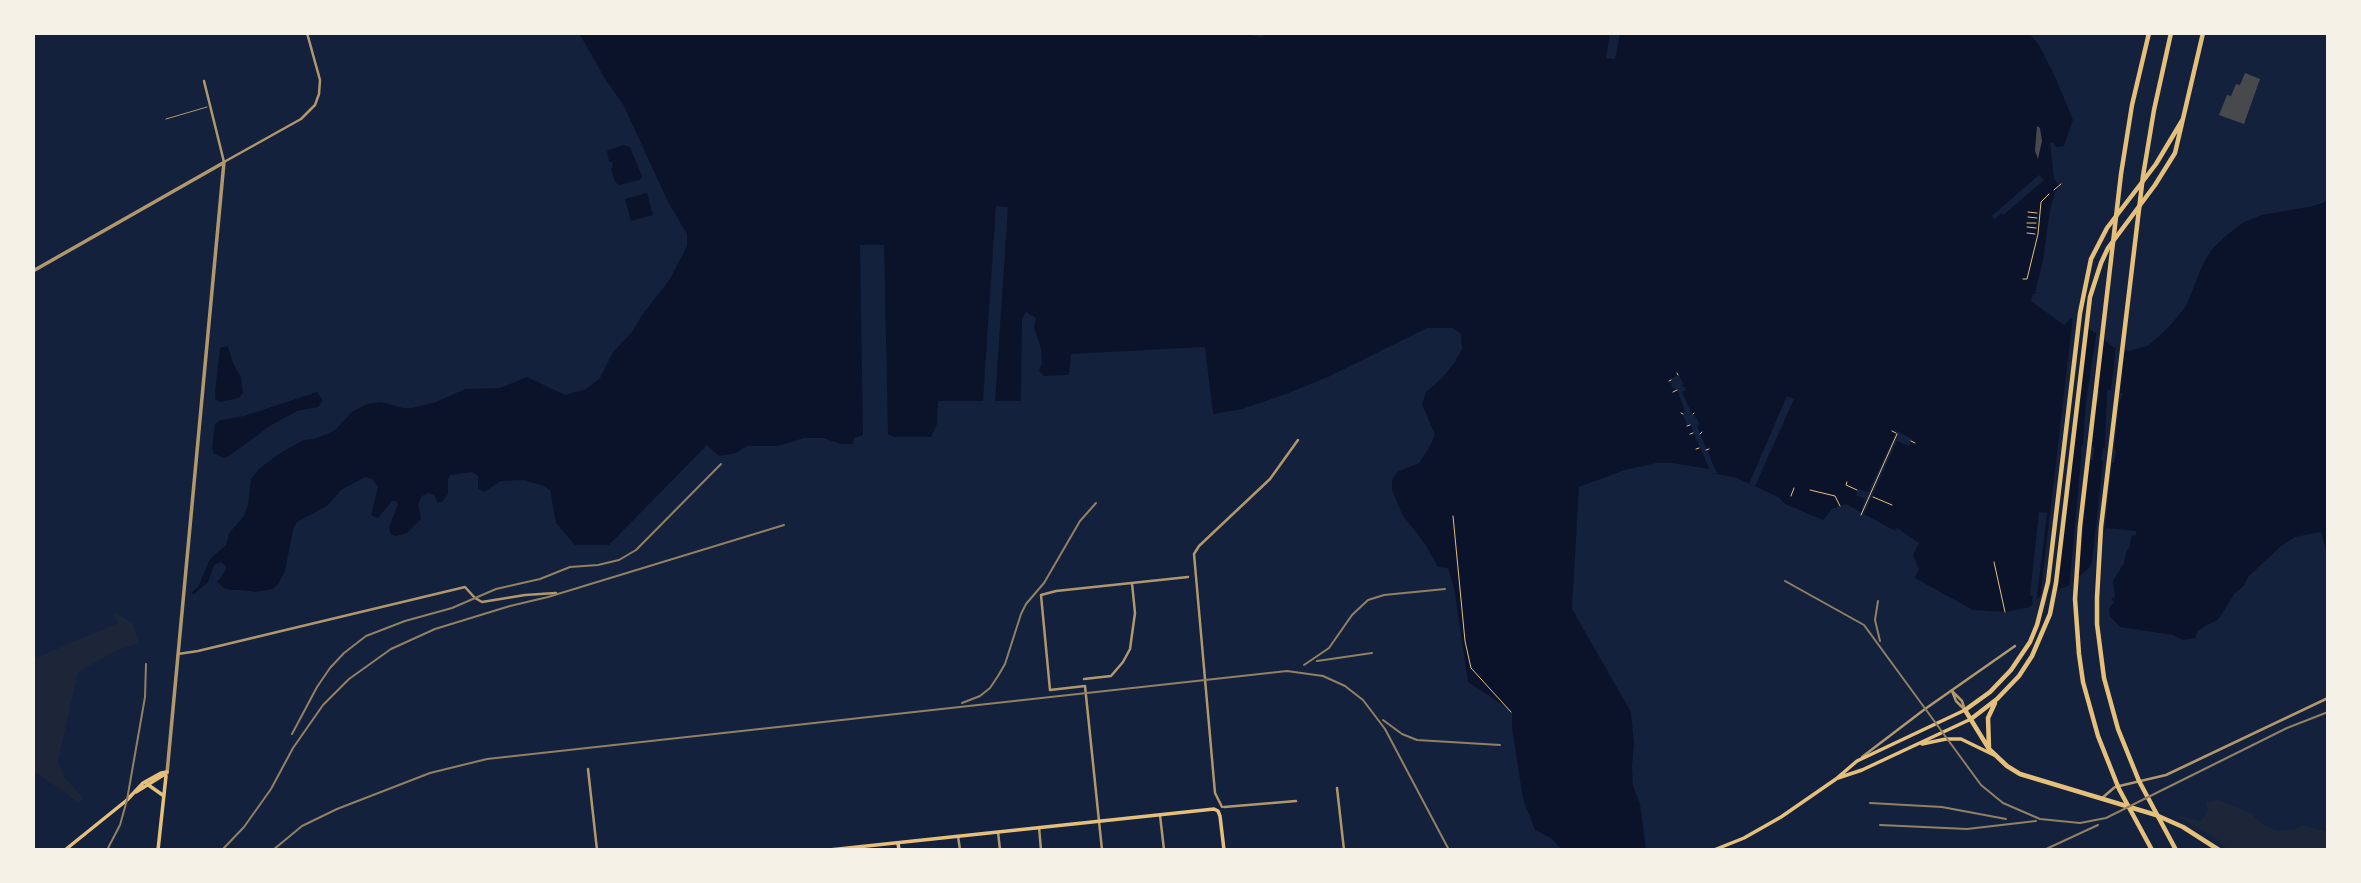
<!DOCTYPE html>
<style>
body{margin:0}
#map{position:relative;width:2361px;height:883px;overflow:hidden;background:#14213d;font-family:Cabin,sans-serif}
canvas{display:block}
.frame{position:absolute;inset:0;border:35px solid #f6f1e7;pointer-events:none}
</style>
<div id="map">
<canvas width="2361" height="883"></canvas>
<div class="frame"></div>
</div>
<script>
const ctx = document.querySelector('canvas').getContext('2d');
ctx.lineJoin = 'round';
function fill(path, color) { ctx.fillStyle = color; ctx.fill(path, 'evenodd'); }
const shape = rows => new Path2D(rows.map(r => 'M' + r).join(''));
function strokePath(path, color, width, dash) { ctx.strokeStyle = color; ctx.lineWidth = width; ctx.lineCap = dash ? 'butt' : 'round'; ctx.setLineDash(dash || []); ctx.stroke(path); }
fill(shape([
 [116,613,132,623,139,643,115,651,78,672,58,761,64,777,83,798,78,803,65,792,33,771,33,655,38,657,118,623,114,614],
 [2218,800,2250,813,2265,826,2278,831,2296,829,2302,825,2328,832,2328,850,2228,850,2216,838,2180,818,2180,816,2201,821,2208,810,2206,802]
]), '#1d2539');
fill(shape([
 [579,33,1240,33,1261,37,1271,33,1610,33,1606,58,1615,59,1620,33,2029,33,2039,45,2057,81,2073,120,2064,146,2056,147,2053,142,2050,143,2054,179,2060,186,2052,214,2040,292,2033,294,2031,301,2064,325,2071,318,2094,332,2115,348,2130,351,2149,345,2169,327,2186,306,2202,266,2212,249,2228,234,2244,222,2262,215,2313,206,2328,201,2328,558,2321,532,2295,537,2281,546,2248,577,2244,586,2235,593,2218,620,2205,626,2198,631,2195,638,2183,640,2173,635,2120,627,2110,616,2109,609,2114,602,2111,599,2115,597,2113,581,2124,563,2126,553,2130,546,2131,537,2134,535,2136,536,2136,531,2106,528,2090,567,2068,586,2041,595,2030,607,2006,612,1973,610,1915,578,1919,569,1913,555,1919,543,1897,528,1895,531,1846,504,1832,509,1823,520,1785,504,1778,497,1737,478,1711,473,1709,469,1672,463,1656,463,1625,470,1579,487,1572,609,1631,712,1634,743,1632,767,1633,785,1640,804,1646,850,1562,850,1551,838,1535,830,1523,799,1512,728,1512,711,1468,682,1454,588,1448,568,1438,567,1425,544,1402,514,1392,490,1392,480,1397,472,1419,463,1429,448,1435,435,1422,404,1426,392,1442,378,1455,362,1462,349,1461,334,1453,328,1427,328,1328,377,1286,394,1242,409,1213,414,1205,347,1071,354,1069,375,1044,376,1039,371,1042,363,1041,349,1034,327,1036,318,1026,312,1022,319,1021,401,938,401,937,424,931,437,894,437,888,434,884,245,860,245,863,435,854,438,853,444,841,444,823,438,804,438,778,446,747,446,736,453,719,456,707,445,609,545,575,545,556,523,550,490,544,486,523,480,501,481,484,492,478,488,478,476,472,472,450,475,448,479,448,494,442,502,438,503,434,495,428,493,422,496,418,504,421,519,407,533,396,536,391,535,389,527,398,504,396,501,392,501,378,518,371,515,378,487,372,479,365,477,341,490,327,506,297,522,293,530,285,571,279,583,273,589,255,592,243,590,230,590,224,588,217,582,226,570,226,567,221,562,214,565,208,582,193,595,192,592,198,587,210,559,226,545,229,533,244,516,248,505,251,479,259,469,280,453,304,440,314,439,334,431,353,411,367,404,381,402,403,408,412,408,436,402,465,389,500,388,527,377,565,395,586,389,600,378,613,352,632,332,642,315,670,279,687,246,687,234,668,202,623,104,607,82],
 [623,145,630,147,642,176,640,180,619,185,615,182,611,168,613,167,612,162,609,162,607,151],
 [647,193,653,215,631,221,625,199],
 [228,346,233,363,241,377,243,393,239,398,219,402,215,399,215,392,220,348],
 [317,392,323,401,318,407,297,411,270,426,229,456,224,458,214,454,212,447,215,424,221,420,244,416]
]), '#0b132b');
fill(shape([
 [2039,175,2044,180,2003,215,2001,213,1995,219,1992,216],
 [2060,186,2061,190,2052,219,2049,256,2040,292,2035,293,2043,260,2050,210,2055,192],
 [996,206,1008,207,995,401,983,401],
 [2073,316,2088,325,2079,413,2057,593,2040,600],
 [2097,330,2105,336,2098,390,2100,391,2098,403,2096,404,2092,447,2094,448,2093,460,2090,460,2078,582,2069,589,2081,459,2081,446,2083,446,2086,401],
 [2116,345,2125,347,2120,393,2123,393,2119,405,2114,450,2116,450,2114,463,2112,463,2103,545,2091,571,2103,461,2101,460,2103,448,2105,448,2107,390,2111,390],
 [1679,375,1683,384,1681,386,1684,386,1686,390,1682,392,1690,410,1697,419,1699,425,1697,426,1717,474,1711,473,1690,424,1687,425,1683,414,1685,411,1677,389,1673,388,1670,382,1670,379],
 [1787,396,1794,399,1755,486,1749,484],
 [1897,431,1912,439,1909,446,1897,441,1864,514,1861,512,1865,499,1856,495,1858,489,1868,492],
 [2039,512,2047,513,2036,604,2032,603,2033,596,2030,595]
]), '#14213d');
fill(shape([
 [2245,73,2260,79,2244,124,2219,115,2227,95,2231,96,2236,84,2240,85],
 [2037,126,2040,128,2042,141,2038,159,2035,151]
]), '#48494c');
strokePath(shape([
 [2054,190,2061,184],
 [2028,212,2037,213],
 [2028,217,2037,218],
 [2027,223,2036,223],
 [2027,227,2036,228],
 [2027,233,2035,234],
 [2023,279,2027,279,2038,234,2041,202,2049,194],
 [1677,373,1678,375],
 [1669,381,1671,380],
 [1673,392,1677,390],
 [1681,413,1683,414],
 [1693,414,1694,413],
 [1687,426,1690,425],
 [1892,431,1896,433],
 [1690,434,1693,433],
 [1700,434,1702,432],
 [1911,441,1915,443],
 [1696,449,1699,448],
 [1706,450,1709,449],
 [1847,482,1846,485,1857,490],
 [1810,490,1835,496,1840,506],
 [1791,496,1794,488],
 [1873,497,1892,505],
 [1861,515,1897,434],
 [1453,516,1465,641,1471,668,1511,712],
 [1994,562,2005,612]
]), '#e5c07b', 1);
strokePath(shape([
 [166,119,207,107]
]), '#b1986c', 1);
strokePath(shape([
 [204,81,224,162,301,119,315,105,319,94,320,80,307,33],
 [178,654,198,651,465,587,475,598,482,602,525,595,556,593],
 [1084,679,1111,676,1123,662,1130,649,1135,613,1132,583],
 [1952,691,1962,701,1965,710],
 [1952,691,1956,701,1964,709],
 [1862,757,1925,709,2015,646],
 [588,769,597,850],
 [1337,788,1344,850],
 [2102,798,2115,787,2166,775,2328,698],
 [1222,807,1215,793,1194,554,1199,546,1270,479,1298,440],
 [1224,807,1296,801],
 [1160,815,1164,850],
 [1039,827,1041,850],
 [998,832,1000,850],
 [958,836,960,850],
 [1102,850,1085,686,1050,690,1041,595,1056,591,1188,577]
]), '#b1986c', 2.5);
strokePath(shape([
 [33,271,223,163],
 [167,773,224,162]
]), '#b1986c', 3.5);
strokePath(shape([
 [1922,744,1946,739,1961,739,1994,755],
 [1838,778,1862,770,1971,719],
 [147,784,164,796],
 [136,792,165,774],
 [898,843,899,850],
 [65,850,127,800,143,783,161,773,167,772],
 [158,850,166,776],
 [829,850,1214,809,1218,811,1220,816,1224,850],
 [1714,850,1744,838,1781,817,1836,779,1857,761,1965,710]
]), '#e5c07b', 3.5);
strokePath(shape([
 [2183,119,2156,164,2107,228,2091,259,2080,313,2048,582,2037,625,2030,642,2011,670,1990,692,1965,710,1989,749,2007,766,2020,774,2156,815,2183,827,2219,850],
 [1971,719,1997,699,2019,676,2032,656,2050,614,2056,583,2090,297,2101,263,2108,248,2155,185,2175,153,2203,33],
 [1989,748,1988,718,1995,703]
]), '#e5c07b', 4.5);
strokePath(shape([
 [2149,33,2132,105,2121,174,2080,526,2075,599,2079,654,2083,682,2098,736,2119,789,2152,850],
 [2171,33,2154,110,2143,176,2101,527,2097,598,2097,624,2104,678,2118,729,2139,781,2176,850]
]), '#e5c07b', 4.5);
strokePath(shape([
 [1785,581,1864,625,1981,785,2003,803,2040,819,2080,823,2106,818,2287,728,2328,712],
 [1878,601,1875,620,1880,641],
 [1317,661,1372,653],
 [1304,665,1329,648,1352,615,1368,600,1384,595,1445,589],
 [962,703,980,696,990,688,998,676,1005,664,1021,614,1026,604,1044,583,1080,521,1096,503],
 [1383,720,1402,734,1417,740,1500,745],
 [292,734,317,687,330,668,344,653,366,636,405,621,452,608,496,589,540,579,570,567,598,565,619,560,636,550,721,464],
 [1870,803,1942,807,2006,819],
 [1880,825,1967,829,2036,821],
 [107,850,120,825,127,800,145,697,146,664],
 [222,850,244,827,271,789,293,748,323,705,349,679,391,649,435,629,510,606,548,597,784,525],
 [273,850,302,826,337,809,430,773,487,759,1287,671,1323,676,1345,686,1363,700,1385,729,1449,850],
 [2044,850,2098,825]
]), '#918062', 2);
</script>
